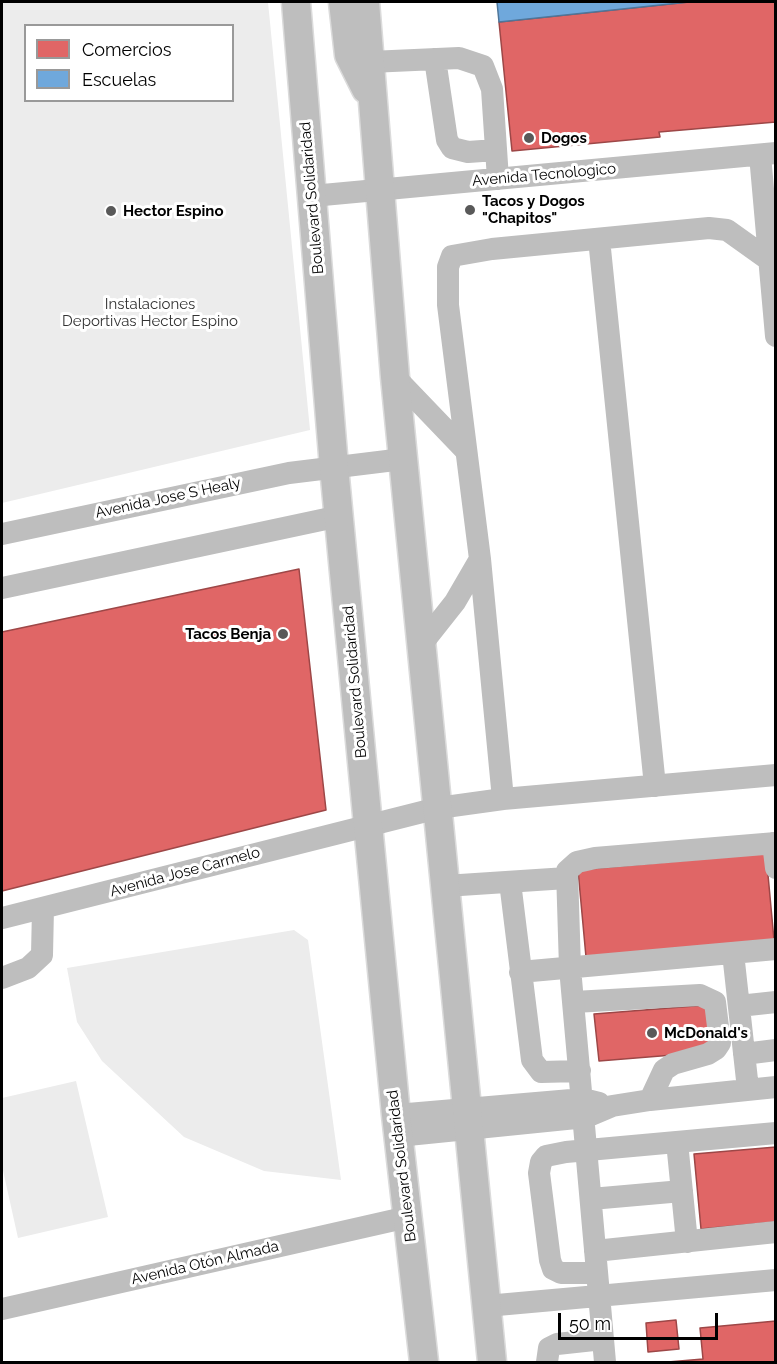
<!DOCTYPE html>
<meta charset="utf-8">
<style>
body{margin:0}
#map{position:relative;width:777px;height:1364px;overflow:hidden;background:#fff;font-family:Raleway,sans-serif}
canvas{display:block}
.frame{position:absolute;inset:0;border:3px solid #000;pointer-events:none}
.legend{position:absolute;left:24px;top:24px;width:210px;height:78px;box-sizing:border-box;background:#fff;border:2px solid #999;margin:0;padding:8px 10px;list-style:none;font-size:18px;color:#000}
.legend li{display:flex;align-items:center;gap:12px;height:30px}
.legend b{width:30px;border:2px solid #999}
.scale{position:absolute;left:558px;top:1313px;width:160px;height:27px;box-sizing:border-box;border:3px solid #000;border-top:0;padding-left:8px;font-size:18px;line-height:21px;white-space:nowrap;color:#000;-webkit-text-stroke:4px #fff;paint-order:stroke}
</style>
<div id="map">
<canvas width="777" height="1364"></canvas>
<div class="frame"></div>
<ul class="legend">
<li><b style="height:16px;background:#e06666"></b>Comercios</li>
<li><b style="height:16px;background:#6fa8dc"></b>Escuelas</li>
</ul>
<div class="scale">50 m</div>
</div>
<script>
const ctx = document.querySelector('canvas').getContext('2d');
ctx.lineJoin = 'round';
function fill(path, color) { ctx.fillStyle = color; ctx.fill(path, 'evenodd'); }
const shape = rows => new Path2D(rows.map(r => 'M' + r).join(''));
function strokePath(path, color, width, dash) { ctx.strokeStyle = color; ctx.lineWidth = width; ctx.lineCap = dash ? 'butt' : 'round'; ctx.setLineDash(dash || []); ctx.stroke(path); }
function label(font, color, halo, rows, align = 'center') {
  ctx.font = font + ' Raleway,sans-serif'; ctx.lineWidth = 6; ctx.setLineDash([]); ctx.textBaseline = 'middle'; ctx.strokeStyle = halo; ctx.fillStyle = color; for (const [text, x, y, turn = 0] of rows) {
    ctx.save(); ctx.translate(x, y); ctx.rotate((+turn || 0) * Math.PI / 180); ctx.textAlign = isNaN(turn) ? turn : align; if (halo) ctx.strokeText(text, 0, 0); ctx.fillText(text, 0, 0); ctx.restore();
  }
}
fill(shape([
 [2,2,268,2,310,430,2,503],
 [26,26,232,26,232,100,26,100],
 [294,930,308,940,341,1180,264,1171,184,1137,102,1061,77,1022,67,968],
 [76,1081,108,1217,18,1238,2,1166,2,1098]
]), '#ececec');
const shops = shape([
 [689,2,776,2,776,122,659,132,660,137,512,151,499,22,689,2],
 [299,569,326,810,2,891,2,632,299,569],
 [766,853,774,940,586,957,578,870,766,853],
 [707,1005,710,1052,599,1061,594,1014,707,1005],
 [776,1147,776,1222,701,1229,694,1154,776,1147],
 [676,1320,679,1349,648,1352,646,1323,676,1320],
 [776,1321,776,1362,668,1362,703,1359,700,1328,776,1321]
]);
fill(shops, '#e06666');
strokePath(shops, '#9d4747', 1.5);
const schools = shape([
 [497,2,689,2,499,22,497,2]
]);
fill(schools, '#6fa8dc');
strokePath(schools, '#4e769a', 1.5);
const major = shape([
 [296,2,334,467,368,825,396,1115,424,1362],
 [343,2,349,55,366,89],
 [365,2,395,377,492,1362]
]);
strokePath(major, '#dbdbdb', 31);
strokePath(shape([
 [435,59,447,140,452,148,468,152,496,150],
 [370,62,459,58,483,66,492,89,498,179],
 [760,155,776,336],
 [312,196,776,153],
 [599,239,655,786],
 [395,377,465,450],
 [2,534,289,473,403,459],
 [2,588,340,516],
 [421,645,455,602,480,559],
 [503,799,480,559,448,305,448,267,452,256,492,249,709,228,727,230,769,260],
 [773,843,776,868],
 [510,882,532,1060,541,1072,580,1071],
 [445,886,567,878],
 [2,918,438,808,503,799,776,775],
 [733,953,748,1089],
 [520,972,776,949],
 [2,978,28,968,42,955,43,908],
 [574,1002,700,995,715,1002,720,1043,716,1049,708,1054,673,1064,664,1070,650,1100],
 [739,1006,776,1002],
 [744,1054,776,1050],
 [396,1115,583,1099,599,1103],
 [398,1136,586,1117,612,1106,650,1100,776,1087],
 [677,1142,687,1242],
 [591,1199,682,1191],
 [595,1251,776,1232],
 [597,1273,561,1273,553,1269,550,1260,539,1173,541,1162,546,1156,566,1152,776,1133],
 [486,1306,776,1280],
 [2,1309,408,1217],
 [547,1362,549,1348,557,1344,603,1339],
 [605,1362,570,968,567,871,577,862,595,858,776,843]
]), '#bebebe', 22);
strokePath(major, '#bebebe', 28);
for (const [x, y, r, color] of [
 [529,138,6,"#595959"],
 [470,210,6,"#595959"],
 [111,211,6,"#595959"],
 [283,634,6,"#595959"],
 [652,1033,6,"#595959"]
]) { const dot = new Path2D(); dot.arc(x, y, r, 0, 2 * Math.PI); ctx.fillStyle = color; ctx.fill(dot); strokePath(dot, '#fff', 2); }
label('bold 15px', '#000', '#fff', [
 ["Dogos",541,138],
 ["Tacos y Dogos",482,201],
 ["\"Chapitos\"",482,218],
 ["Hector Espino",123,211],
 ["Tacos Benja",271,634,"right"],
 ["McDonald's",664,1033]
], 'left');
label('15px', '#000', '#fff', [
 ["Avenida Tecnologico",544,175,-5],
 ["Boulevard Solidaridad",312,198,-95],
 ["Avenida Jose S Healy",168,498,-12],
 ["Boulevard Solidaridad",355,682,-95],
 ["Avenida Jose Carmelo",185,872,-15],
 ["Boulevard Solidaridad",402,1166,-97],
 ["Avenida Otón Almada",205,1263,-13]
]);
label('15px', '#333', '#fff', [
 ["Instalaciones",150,304],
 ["Deportivas Hector Espino",150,321]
]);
</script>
